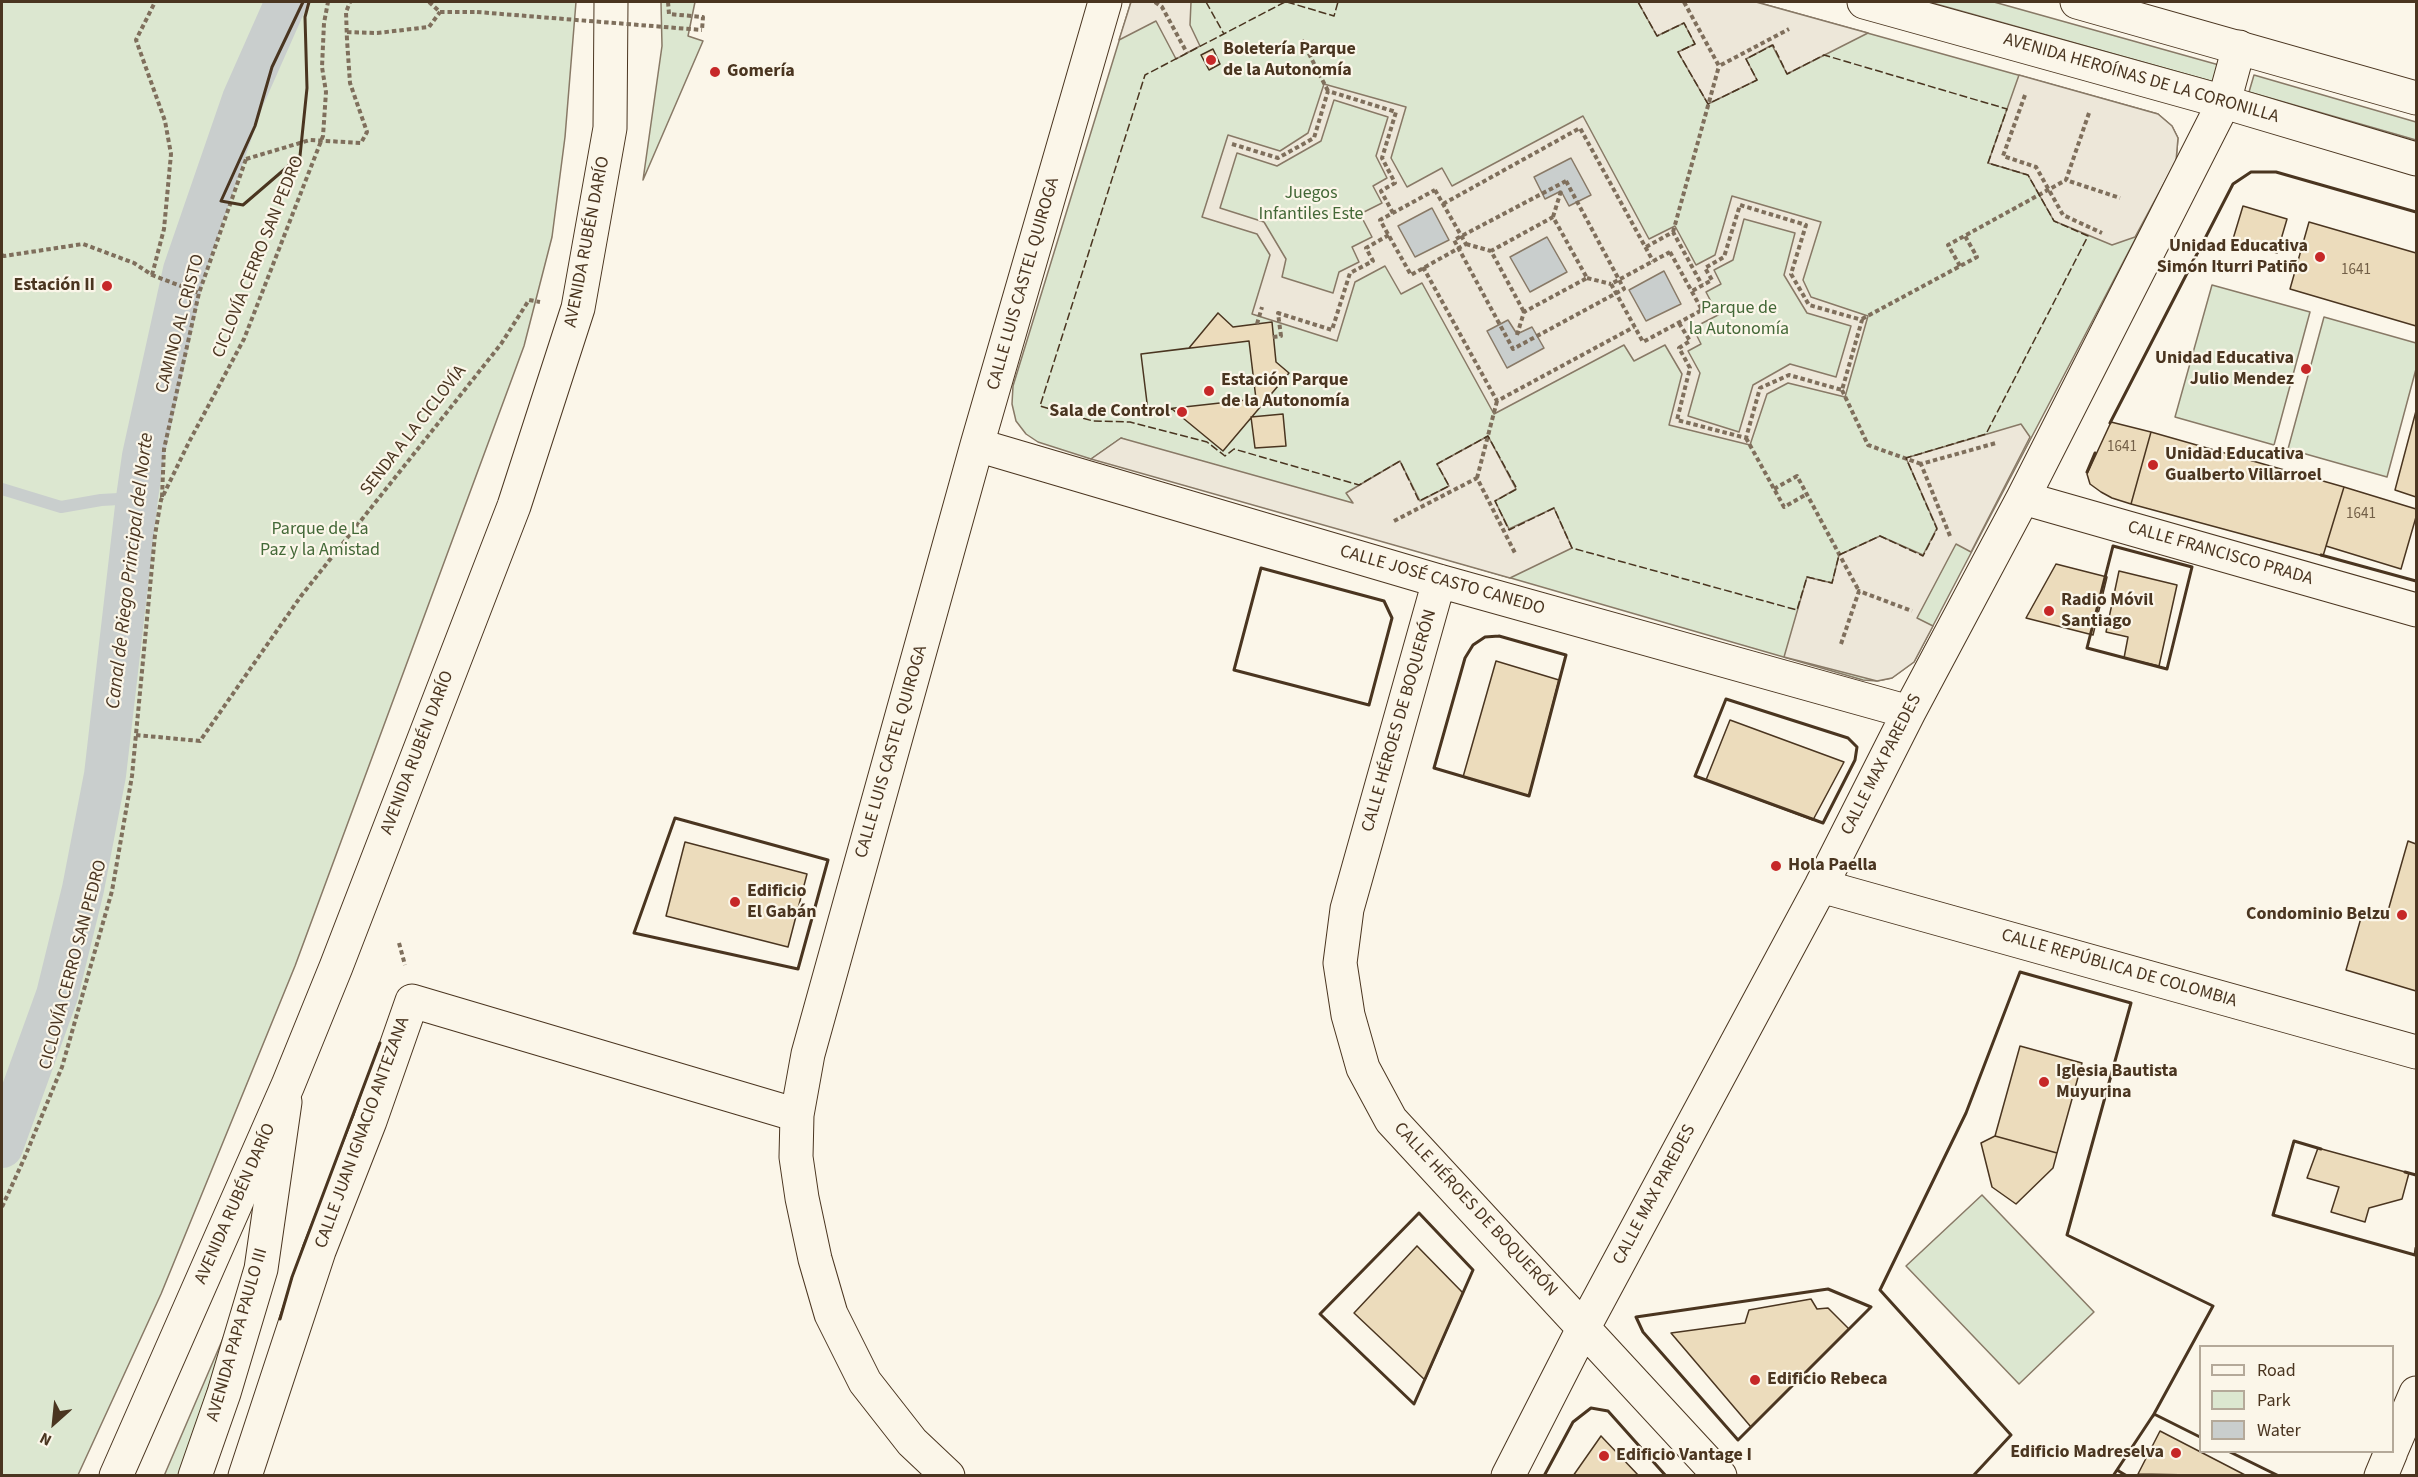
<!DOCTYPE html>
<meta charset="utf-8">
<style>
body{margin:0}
#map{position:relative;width:2418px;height:1477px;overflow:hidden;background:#fbf6e9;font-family:"Source Sans 3",sans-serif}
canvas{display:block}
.frame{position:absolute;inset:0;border:3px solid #4a3520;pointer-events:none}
.legend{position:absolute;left:2199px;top:1345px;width:195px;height:108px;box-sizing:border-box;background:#fbf6e9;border:2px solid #b4a999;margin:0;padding:8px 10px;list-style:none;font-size:18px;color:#4a3520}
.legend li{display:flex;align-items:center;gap:12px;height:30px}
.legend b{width:30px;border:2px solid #b4a999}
.north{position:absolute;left:24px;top:1393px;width:60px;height:60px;-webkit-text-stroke:4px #fbf6e9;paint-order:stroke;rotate:207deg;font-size:16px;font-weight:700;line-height:24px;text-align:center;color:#4a3520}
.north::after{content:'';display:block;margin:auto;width:21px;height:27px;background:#4a3520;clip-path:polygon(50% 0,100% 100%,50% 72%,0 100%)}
</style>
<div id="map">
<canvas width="2418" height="1477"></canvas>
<div class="frame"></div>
<ul class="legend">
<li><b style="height:8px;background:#fbf6e9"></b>Road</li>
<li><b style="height:16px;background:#dce7d0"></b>Park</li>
<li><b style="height:16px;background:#c9cecd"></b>Water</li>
</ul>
<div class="north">N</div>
</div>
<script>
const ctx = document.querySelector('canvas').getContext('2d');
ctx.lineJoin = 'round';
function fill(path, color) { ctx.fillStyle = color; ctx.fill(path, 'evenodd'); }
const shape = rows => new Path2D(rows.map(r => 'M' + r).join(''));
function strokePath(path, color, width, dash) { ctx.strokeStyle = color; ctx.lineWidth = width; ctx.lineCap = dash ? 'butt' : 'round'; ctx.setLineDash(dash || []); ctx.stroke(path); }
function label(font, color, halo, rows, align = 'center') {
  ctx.font = font + ' "Source Sans 3",sans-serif'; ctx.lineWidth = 4.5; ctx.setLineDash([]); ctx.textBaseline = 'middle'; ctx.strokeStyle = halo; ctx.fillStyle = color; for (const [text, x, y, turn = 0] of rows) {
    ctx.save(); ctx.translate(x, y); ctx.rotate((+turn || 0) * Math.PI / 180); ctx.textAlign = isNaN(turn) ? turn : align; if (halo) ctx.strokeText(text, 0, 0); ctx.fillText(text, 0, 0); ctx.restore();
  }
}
const green = shape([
 [2,2,576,2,565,137,552,237,524,346,295,966,161,1294,78,1475,2,1475,2,2],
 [661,2,695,2,688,36,703,41,643,180,662,46,661,2],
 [1131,2,1756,2,2158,114,2172,126,2178,138,2176,161,1914,662,1892,678,1877,681,1863,680,1383,541,1121,438,1091,459,1038,442,1026,434,1016,421,1012,404,1013,386,1131,2],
 [1929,2,1994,2,2219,65,2214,82,1929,2],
 [2254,75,2416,122,2416,140,2249,92,2254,75],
 [2212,285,2310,312,2274,445,2175,417,2212,285],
 [2324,317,2416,343,2416,369,2387,477,2288,449,2324,317],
 [1982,1195,2094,1312,2019,1384,1906,1266,1982,1195],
 [233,1315,179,1475,164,1476,233,1315]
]);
fill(green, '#dce7d0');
strokePath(green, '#887966', 1.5);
const parking = shape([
 [1131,2,1191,2,1190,25,1200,46,1176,59,1156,21,1119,40,1131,2],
 [1638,2,1756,2,1868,33,1787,74,1772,45,1746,59,1757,80,1708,104,1678,52,1695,44,1684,23,1657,36,1638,2],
 [2019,75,2158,114,2172,126,2178,138,2176,161,2135,237,2112,245,2054,221,2028,175,1988,163,2019,75],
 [1324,84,1406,107,1391,158,1407,187,1442,168,1452,186,1583,116,1649,239,1675,226,1696,265,1715,255,1732,196,1821,222,1803,280,1811,297,1868,316,1845,397,1788,383,1767,394,1750,445,1669,425,1682,374,1665,345,1634,361,1624,345,1494,414,1422,283,1401,294,1385,266,1355,282,1337,341,1252,314,1270,255,1257,234,1202,217,1228,135,1280,151,1308,133,1324,84],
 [1334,100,1388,117,1376,156,1387,178,1373,186,1382,203,1360,214,1372,237,1352,247,1359,262,1339,272,1333,293,1282,277,1286,259,1264,222,1220,208,1237,153,1277,166,1321,141,1334,100],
 [1744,219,1795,233,1784,275,1807,313,1851,326,1836,377,1790,364,1753,385,1739,432,1688,416,1700,373,1688,351,1701,344,1693,328,1718,315,1706,292,1721,284,1714,270,1733,260,1744,219],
 [2021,424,2030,437,1971,552,1956,544,1917,618,1933,626,1914,662,1892,678,1877,681,1784,657,1807,577,1832,583,1839,555,1880,536,1923,555,1937,528,1906,458,2021,424],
 [1488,436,1516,489,1495,501,1509,529,1554,508,1572,548,1510,578,1091,459,1121,438,1353,503,1346,493,1400,461,1420,501,1449,486,1437,464,1488,436]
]);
fill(parking, '#ede7d9');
strokePath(parking, '#887966', 1.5);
const water = shape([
 [1571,158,1591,195,1569,206,1561,191,1545,199,1534,177,1571,158],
 [1432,208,1449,240,1415,257,1398,226,1432,208],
 [1547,237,1567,272,1530,292,1510,257,1547,237],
 [1664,271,1681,304,1646,321,1629,290,1664,271],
 [1508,320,1517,334,1532,327,1544,348,1507,368,1487,331,1508,320]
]);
fill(water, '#c9cecd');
strokePath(water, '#887966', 1.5);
strokePath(shape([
 [2,489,61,507,101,500,137,498]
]), '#c9cecd', 12);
strokePath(shape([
 [2,1147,57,995,83,889,105,775,137,498,143,456,184,270,243,99,286,2]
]), '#c9cecd', 42);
const building = shape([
 [1213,49,1220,64,1209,70,1201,55,1213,49],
 [2243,206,2287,219,2277,253,2233,239,2243,206],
 [2309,222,2416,253,2416,326,2290,289,2309,222],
 [1218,313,1233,327,1272,322,1276,362,1289,373,1223,451,1172,409,1148,411,1141,354,1189,348,1218,313],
 [1249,341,1256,399,1148,411,1141,354,1249,341],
 [2416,411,2416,497,2395,490,2416,411],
 [1283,414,1286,446,1255,448,1251,417,1283,414],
 [2111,422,2151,432,2131,504,2112,498,2101,492,2090,484,2087,474,2111,422],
 [2151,432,2344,487,2323,556,2131,504,2151,432],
 [2344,487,2416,509,2416,517,2401,569,2326,546,2344,487],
 [2056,564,2107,577,2093,635,2026,618,2056,564],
 [2119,571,2177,585,2159,666,2124,658,2128,637,2106,632,2119,571],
 [1496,661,1559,680,1529,796,1463,777,1496,661],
 [1730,720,1844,762,1813,820,1706,780,1730,720],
 [2408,841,2416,844,2416,991,2346,970,2363,911,2386,918,2408,841],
 [685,842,807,874,788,947,666,916,685,842],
 [2020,1046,2082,1063,2057,1153,1995,1136,2020,1046],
 [1995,1136,2057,1153,2053,1168,2016,1204,1992,1187,1981,1143,1995,1136],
 [2318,1148,2409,1173,2402,1199,2369,1208,2365,1222,2331,1212,2339,1187,2307,1178,2318,1148],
 [1417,1246,1463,1293,1425,1380,1354,1313,1417,1246],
 [1811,1299,1817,1309,1828,1308,1849,1329,1751,1427,1671,1333,1745,1323,1749,1310,1811,1299],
 [2160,1431,2247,1476,2138,1474,2160,1431],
 [1601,1436,1639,1476,1573,1476,1601,1436]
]);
fill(building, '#ecdcbc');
strokePath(building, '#4a3520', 1.5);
const minor = shape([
 [977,445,1439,581,1909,712],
 [2023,498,2416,610],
 [1439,581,1347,909,1340,963,1348,1015,1363,1068,1391,1120,1720,1476],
 [1821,886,2416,1052],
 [245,1476,319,1251,370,1121,412,1001,797,1115],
 [948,1476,912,1442,865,1382,831,1314,815,1259,802,1198,796,1157,797,1115,808,1054,977,445,1105,2],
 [1508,1476,1584,1327,1821,886,1909,712,2023,498,2224,102,2239,47]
]);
const major = shape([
 [1864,2,2224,102,2416,159],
 [2077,2,2416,98],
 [2392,1449,2416,1393],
 [195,1476,224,1393,261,1269,285,1102],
 [2381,1476,2391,1452]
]);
const highway = shape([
 [116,1476,288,1085,336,967,514,506,578,308,610,128,611,2]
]);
strokePath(minor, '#4a3520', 35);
strokePath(major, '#4a3520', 35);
strokePath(highway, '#4a3520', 35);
strokePath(shape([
 [429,2,440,12],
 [668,2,669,14,703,17,702,30],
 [1155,2,1162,7,1187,53],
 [1684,2,1719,66,1789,29],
 [440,12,477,12],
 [347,32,377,33,429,27,440,12],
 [347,40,346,12,350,2],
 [1302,40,1328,91],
 [2025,95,2003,156,2036,167,2063,215,2102,233],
 [2089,113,2066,180,2120,198],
 [1232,144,1278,158,1314,138,1328,91,1396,112,1382,158,1395,183,1381,191,1393,213],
 [1566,181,1624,289,1513,349,1454,240,1566,181],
 [1435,190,1466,244,1411,275,1380,220,1435,190],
 [1443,204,1580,128,1653,261],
 [1553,217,1561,191],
 [1673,232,1719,66],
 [1466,244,1491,251],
 [1646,247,1673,232,1702,285],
 [1670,252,1702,310,1643,342,1611,284,1670,252],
 [2,255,4,256,83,244,134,263,152,275,199,293],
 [1960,266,1948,245,2066,180],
 [1423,267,1497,401,1634,327],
 [152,275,164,229,171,154,165,121,136,40,155,2],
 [1587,278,1611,284],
 [1862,319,1977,257,1965,236],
 [1679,323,1690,341,1679,348,1690,368,1677,420,1746,438,1760,388,1789,375,1842,390,1862,320,1809,305,1791,274,1806,225,1740,205,1724,257,1705,268,1712,280,1692,291],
 [1257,324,1262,307],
 [1517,335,1524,312,1587,278,1553,217,1491,251,1524,312],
 [1273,337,1281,336,1278,313,1332,330,1350,273,1373,261,1366,248,1389,235],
 [1842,390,1868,445,1921,464],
 [1746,438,1784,507,1807,494],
 [1477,478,1497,401],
 [1774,489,1797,476,1859,591],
 [162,497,164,449,199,293,246,159],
 [1394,521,1477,478,1516,555],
 [1950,536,1921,464,1996,443],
 [1841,644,1859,591,1912,611],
 [136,735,200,741,301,596,501,344,529,300,540,302],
 [399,943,405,965],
 [2,1207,24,1159,62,1067,112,891,132,776,155,535,161,500,189,442,244,339,323,136,326,92,322,67,324,23,328,2]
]), '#7f6f5c', 4, [4.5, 3]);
strokePath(minor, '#fbf6e9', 33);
strokePath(major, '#fbf6e9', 33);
strokePath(highway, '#fbf6e9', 33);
strokePath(shape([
 [477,12,702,30],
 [246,159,310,140,361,143,367,132,350,83,347,40]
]), '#7f6f5c', 4, [4.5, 3]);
strokePath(shape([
 [1206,2,1224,34],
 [1285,2,1145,75,1040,406,1093,421,1130,422,1207,442,1225,456,1234,449,1359,485,1400,461,1419,501,1449,486,1437,464,1488,436,1517,489,1495,501,1509,530,1554,508,1572,548,1797,610,1807,577,1832,583,1839,555,1880,536,1923,556,1937,529,1906,458,1986,434,2088,236,2054,221,2028,175,1988,163,2007,109,1824,55,1787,74,1773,45,1746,59,1757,80,1708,104,1678,52,1695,44,1684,23,1657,36,1638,2],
 [1287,2,1334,16,1338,2]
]), '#4a3520', 1.5, [8, 3]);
strokePath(shape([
 [303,2,272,67,255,126,221,201,243,205,300,156,307,88,305,17,309,2],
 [2110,423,2233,184,2251,172,2276,172,2416,212],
 [2087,472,2095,453],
 [2113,546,2192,567,2167,669,2087,648,2113,546],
 [2321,555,2416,581],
 [1261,568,1384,601,1392,618,1369,705,1234,670,1261,568],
 [1499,636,1566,655,1529,796,1434,768,1465,658,1473,645,1485,637,1499,636],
 [1726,699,1848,738,1857,747,1855,760,1823,823,1695,776,1726,699],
 [675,818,828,860,798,969,634,933,675,818],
 [2321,1149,2294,1141,2273,1215,2415,1255,2416,1248],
 [2405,1172,2416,1175],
 [1419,1213,1473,1270,1414,1404,1320,1314,1419,1213],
 [1828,1289,1871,1307,1738,1440,1643,1332,1636,1317,1828,1289],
 [280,1319,292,1277,380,1043],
 [2153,1416,2154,1414,2200,1437],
 [2230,1452,2279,1476],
 [2118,1469,2117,1470,2127,1476],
 [1544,1476,1573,1422,1591,1408,1608,1411,1666,1476],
 [1973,1476,2011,1435,1880,1290,1966,1113,2020,972,2131,1003,2067,1235,2213,1306,2154,1414,2113,1476]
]), '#4a3520', 3);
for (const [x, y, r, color] of [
 [1211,60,6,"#c62828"],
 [715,72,6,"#c62828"],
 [2320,257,6,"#c62828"],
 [107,286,6,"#c62828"],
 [2306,369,6,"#c62828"],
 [1209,391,6,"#c62828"],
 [1182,412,6,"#c62828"],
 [2153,465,6,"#c62828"],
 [2049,611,6,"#c62828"],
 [1776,866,6,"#c62828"],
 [735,902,6,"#c62828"],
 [2402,915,6,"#c62828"],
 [2044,1082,6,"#c62828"],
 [1755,1380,6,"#c62828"],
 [2176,1453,6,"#c62828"],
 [1604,1456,6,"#c62828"]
]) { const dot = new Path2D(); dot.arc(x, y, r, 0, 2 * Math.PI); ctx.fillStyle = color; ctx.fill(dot); strokePath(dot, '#fbf6e9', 2); }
label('15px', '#725f47', null, [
 ["1641",2356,271],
 ["1641",2122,448],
 ["1641",2361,515]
]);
label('bold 18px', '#4a3520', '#fbf6e9', [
 ["Boletería Parque",1223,50],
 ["de la Autonomía",1223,71],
 ["Gomería",727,72],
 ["Unidad Educativa",2308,247,"right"],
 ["Simón Iturri Patiño",2308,268,"right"],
 ["Estación II",95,286,"right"],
 ["Unidad Educativa",2294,359,"right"],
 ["Julio Mendez",2294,380,"right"],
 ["Estación Parque",1221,381],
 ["de la Autonomía",1221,402],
 ["Sala de Control",1170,412,"right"],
 ["Unidad Educativa",2165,455],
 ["Gualberto Villarroel",2165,476],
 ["Radio Móvil",2061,601],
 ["Santiago",2061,622],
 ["Hola Paella",1788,866],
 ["Edificio",747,892],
 ["El Gabán",747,913],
 ["Condominio Belzu",2390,915,"right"],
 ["Iglesia Bautista",2056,1072],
 ["Muyurina",2056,1093],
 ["Edificio Rebeca",1767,1380],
 ["Edificio Madreselva",2164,1453,"right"],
 ["Edificio Vantage I",1616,1456]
], 'left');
label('18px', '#4a3520', '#fbf6e9', [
 ["AVENIDA HEROÍNAS DE LA CORONILLA",2141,79,16],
 ["AVENIDA RUBÉN DARÍO",588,242,-79],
 ["CICLOVÍA CERRO SAN PEDRO",259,257,-68],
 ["CALLE LUIS CASTEL QUIROGA",1024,284,-74],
 ["CAMINO AL CRISTO",181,324,-75],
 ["SENDA A LA CICLOVÍA",414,431,-52],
 ["CALLE FRANCISCO PRADA",2220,554,16],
 ["CALLE JOSÉ CASTO CANEDO",1442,581,16],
 ["CALLE HÉROES DE BOQUERÓN",1400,721,-74],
 ["CALLE LUIS CASTEL QUIROGA",892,752,-74],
 ["AVENIDA RUBÉN DARÍO",418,753,-69],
 ["CALLE MAX PAREDES",1882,765,-63],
 ["CICLOVÍA CERRO SAN PEDRO",74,965,-75],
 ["CALLE REPÚBLICA DE COLOMBIA",2119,969,16],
 ["CALLE JUAN IGNACIO ANTEZANA",363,1133,-70],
 ["CALLE MAX PAREDES",1655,1195,-62],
 ["AVENIDA RUBÉN DARÍO",236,1204,-66],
 ["CALLE HÉROES DE BOQUERÓN",1475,1210,47],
 ["AVENIDA PAPA PAULO III",238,1335,-74]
]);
label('18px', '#436837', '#fbf6e9', [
 ["Juegos",1311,194],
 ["Infantiles Este",1311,215],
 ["Parque de",1739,309],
 ["la Autonomía",1739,330],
 ["Parque de La",320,530],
 ["Paz y la Amistad",320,551]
]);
label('italic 20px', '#4a3520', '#fbf6e9', [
 ["Canal de Riego Principal del Norte",131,571,-83]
]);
</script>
